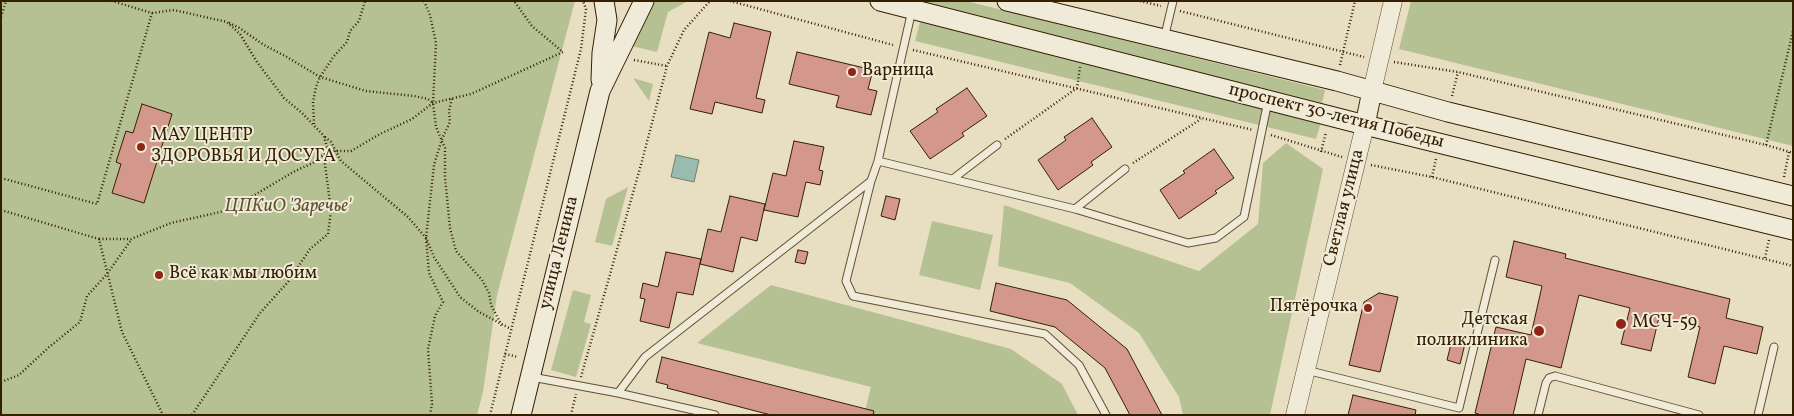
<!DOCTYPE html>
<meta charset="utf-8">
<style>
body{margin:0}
#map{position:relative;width:1794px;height:416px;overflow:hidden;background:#e8dfc3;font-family:Vollkorn,serif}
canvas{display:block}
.frame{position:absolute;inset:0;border:2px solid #351f01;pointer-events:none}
</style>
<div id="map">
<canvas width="1794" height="416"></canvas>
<div class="frame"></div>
</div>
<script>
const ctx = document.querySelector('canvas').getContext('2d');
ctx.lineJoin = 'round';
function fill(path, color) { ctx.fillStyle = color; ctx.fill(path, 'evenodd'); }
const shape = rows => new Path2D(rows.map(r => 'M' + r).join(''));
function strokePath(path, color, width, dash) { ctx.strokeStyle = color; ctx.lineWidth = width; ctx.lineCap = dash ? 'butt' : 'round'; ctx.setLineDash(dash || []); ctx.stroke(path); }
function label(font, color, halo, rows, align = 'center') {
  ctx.font = font + ' Vollkorn,serif'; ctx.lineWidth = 4; ctx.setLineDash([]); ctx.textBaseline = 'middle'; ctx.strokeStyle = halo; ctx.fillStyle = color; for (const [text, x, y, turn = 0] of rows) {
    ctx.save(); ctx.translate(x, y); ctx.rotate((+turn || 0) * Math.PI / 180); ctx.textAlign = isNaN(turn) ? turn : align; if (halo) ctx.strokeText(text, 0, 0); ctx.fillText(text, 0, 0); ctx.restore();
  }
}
fill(shape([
 [1,1,575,1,497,295,483,392,477,415,1,415],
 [652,1,688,1,668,12,657,52,627,45],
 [910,1,966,1,1325,90,1322,103],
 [1411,1,1793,1,1793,146,1399,49],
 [921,18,1322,119,1316,139,915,41],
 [633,78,653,84,649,101],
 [1286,143,1323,169,1270,415,1183,415,1179,397,1139,333,1070,283,998,266,1004,205,1199,271,1258,224,1263,163],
 [628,187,612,246,595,242,606,199],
 [932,221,993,235,980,290,919,275],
 [771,285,1011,349,1062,384,1078,415,864,415,871,387,697,343],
 [573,290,591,295,584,322,591,324,576,377,551,370]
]), '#b6c193');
const water = shape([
 [676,155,699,160,694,182,671,177,676,155]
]);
fill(water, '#98bdb0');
strokePath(water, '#707e6a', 1);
const building = shape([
 [734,23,771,32,756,98,765,100,762,113,715,102,712,114,690,109,709,32,730,38,734,23],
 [797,52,873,70,868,89,877,91,871,115,836,107,839,96,789,84,797,52],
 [967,88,987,116,962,133,964,136,930,159,910,131,938,112,936,109,967,88],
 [142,104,172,114,144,203,112,193,121,164,116,162,126,131,133,133,142,104],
 [1092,118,1112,147,1091,162,1093,165,1058,190,1038,160,1066,140,1064,137,1092,118],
 [794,141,824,147,819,170,823,171,820,185,806,182,798,217,764,210,773,173,786,176,794,141],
 [1214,149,1234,178,1215,191,1217,193,1179,219,1160,190,1185,173,1183,171,1214,149],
 [730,196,765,204,757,241,741,237,733,272,700,264,708,229,721,232,730,196],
 [886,196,900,199,895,220,881,216,886,196],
 [1514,241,1566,254,1565,258,1730,299,1726,318,1763,327,1757,354,1724,346,1715,384,1688,377,1700,327,1659,317,1651,351,1621,344,1630,308,1579,295,1561,368,1526,359,1513,415,1481,415,1475,413,1496,327,1531,335,1542,286,1506,277,1514,241],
 [798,250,808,252,805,264,795,262,798,250],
 [666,252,701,259,693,295,677,292,669,328,640,321,645,299,640,298,643,283,658,287,666,252],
 [996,283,1067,300,1127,349,1162,415,1130,415,1105,368,1055,327,990,311,996,283],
 [1379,293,1398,297,1380,372,1349,365,1364,302,1379,293],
 [1452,340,1465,344,1460,364,1447,360,1452,340],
 [662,357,874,411,873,415,771,415,667,388,668,385,656,382,662,357],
 [1353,395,1416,410,1415,415,1348,415,1353,395]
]);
fill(building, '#d4978c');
strokePath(building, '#351f01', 1);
const service = shape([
 [1164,39,1173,1],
 [878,161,1075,209,1188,243,1216,238,1244,217,1268,101],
 [954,178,997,145],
 [871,181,846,281,853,296,1045,334,1079,365,1106,415],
 [1075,209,1125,169],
 [1306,370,1459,408,1495,260],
 [532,377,618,393,715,415],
 [618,393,645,357,871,181,878,161,912,10],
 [1538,415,1546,383,1549,378,1555,376,1699,415],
 [1758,415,1774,347]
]);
const tertiary = shape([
 [1372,91,1393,1],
 [1295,415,1365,125]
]);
const secondary = shape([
 [880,1,1365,125,1793,230],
 [1007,1,1337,81,1448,112,1793,196],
 [601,80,602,53,607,20,604,1],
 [1365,125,1372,91],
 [521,415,600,91,644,1]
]);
strokePath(service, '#624f32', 9);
strokePath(tertiary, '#624f32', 19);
strokePath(secondary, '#351f01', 21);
strokePath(shape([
 [424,1,430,15,436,43,433,103,436,127,445,148,445,177,450,228,456,251,482,280,489,293,491,305,502,326],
 [730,1,893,45],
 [1140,1,1161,6],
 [1180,11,1364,57],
 [152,13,174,10,227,22,240,34,257,62,284,98,302,113,324,136,328,151,325,164,331,211,328,234,310,249,288,282,260,313,192,415],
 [1,17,6,1],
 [229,23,238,27,264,45,287,57,320,77,366,91,414,96,428,99,433,103],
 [913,50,1253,130],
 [634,60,667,66],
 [1394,62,1458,72,1766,145,1793,153],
 [1340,65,1355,1],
 [1452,96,1458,72],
 [314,124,313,102,316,87,320,77,334,56,347,42,350,31,359,21,365,1],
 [1271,135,1342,157],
 [325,137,331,142,341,161,408,217,426,238,434,257,460,297,479,312,511,329],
 [1005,139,1077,88,1080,67],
 [1766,145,1793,31],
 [1321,152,1326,132],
 [1133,163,1201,119],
 [1371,165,1432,177,1793,266],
 [1432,177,1436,159],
 [1784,177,1789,152],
 [1,178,97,204,152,13,112,1],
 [1,210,99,239,122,332,163,415],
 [99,239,131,239,171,223,229,210,295,171,313,163,328,151,351,151,380,134,412,119,433,103,471,94,563,52,532,26,514,1],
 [1765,258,1769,240],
 [505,354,518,357],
 [581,377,642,161,667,66,684,30,710,1],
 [1,382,19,375,48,348,80,322,87,296,107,274,131,240],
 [430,415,432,404,428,349,435,316,443,302,429,273,426,238,434,165,442,139,450,122,449,111,452,98],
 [490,415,581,49,586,9,583,1],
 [571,415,576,394]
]), '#351f01', 2.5, [1, 2.5]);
strokePath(service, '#f0ead8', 7);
strokePath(tertiary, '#f0ead8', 18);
strokePath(secondary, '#f0ead8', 19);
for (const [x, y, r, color] of [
 [852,72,5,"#8f2418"],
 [141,147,5,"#8f2418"],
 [159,275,5,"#8f2418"],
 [1368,308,5,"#8f2418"],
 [1621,324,6,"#8f2418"],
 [1539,331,6,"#8f2418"]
]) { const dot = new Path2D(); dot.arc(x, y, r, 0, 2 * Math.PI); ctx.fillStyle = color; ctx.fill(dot); strokePath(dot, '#f0ead8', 2); }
label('18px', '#351f01', '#f0ead8', [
 ["Варница",862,72],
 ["МАУ ЦЕНТР",151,137],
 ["ЗДОРОВЬЯ И ДОСУГА",151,158],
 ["Всё как мы любим",169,275],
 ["Пятёрочка",1358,308,"right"],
 ["Детская",1528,321,"right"],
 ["поликлиника",1528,342,"right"],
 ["МСЧ-59",1632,324]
], 'left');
label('18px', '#351f01', '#f0ead8', [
 ["проспект 30-летия Победы",1336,117,14],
 ["Светлая улица",1345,208,-76],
 ["улица Ленина",560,253,-76]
]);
label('italic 18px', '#5c502d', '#f0ead8', [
 ["ЦПКиО 'Заречье'",288,208]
]);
</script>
